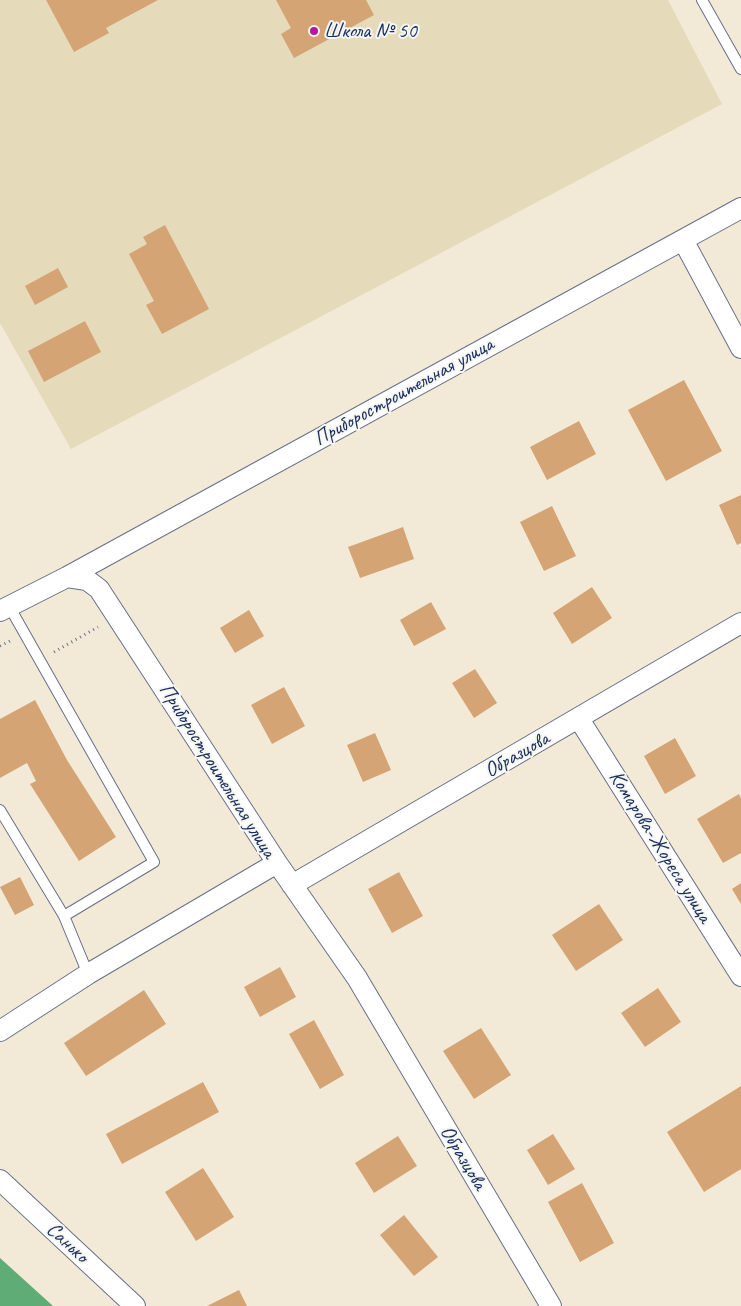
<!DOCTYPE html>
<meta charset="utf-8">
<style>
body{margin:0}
canvas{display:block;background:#f2ead7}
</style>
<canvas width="741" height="1306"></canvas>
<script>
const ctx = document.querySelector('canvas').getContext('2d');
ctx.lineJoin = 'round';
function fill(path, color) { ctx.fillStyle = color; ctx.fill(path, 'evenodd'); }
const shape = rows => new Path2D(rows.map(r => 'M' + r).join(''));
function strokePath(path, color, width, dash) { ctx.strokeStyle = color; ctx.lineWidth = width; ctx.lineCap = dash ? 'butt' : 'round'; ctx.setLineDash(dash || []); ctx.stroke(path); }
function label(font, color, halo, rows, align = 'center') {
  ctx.font = font + ' Caveat,sans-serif'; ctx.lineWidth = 4; ctx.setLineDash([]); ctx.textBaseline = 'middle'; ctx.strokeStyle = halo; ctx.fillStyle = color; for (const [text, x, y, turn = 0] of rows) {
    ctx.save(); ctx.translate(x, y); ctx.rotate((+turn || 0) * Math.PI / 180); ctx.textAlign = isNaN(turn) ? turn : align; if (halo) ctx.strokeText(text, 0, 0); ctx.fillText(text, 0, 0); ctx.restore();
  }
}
fill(shape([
 [0,0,668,0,722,104,71,449,0,323]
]), '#e5dbba');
fill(shape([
 [0,1258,53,1306,0,1306]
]), '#5fac76');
fill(shape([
 [46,0,158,0,106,28,109,33,74,52],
 [276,0,366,0,374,15,294,58,281,34,291,28],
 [165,225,209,309,162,334,146,305,154,301,129,254,147,244,143,237],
 [58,268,68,287,35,305,25,286],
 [85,321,101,352,44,382,28,351],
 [684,380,722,451,666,481,628,410],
 [579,421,596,454,547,480,530,447],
 [741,495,741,543,737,545,719,505],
 [552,506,576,556,544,571,520,522],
 [403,527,414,559,360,578,348,547],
 [592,587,612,618,572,644,553,613],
 [431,602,446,629,414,646,400,620],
 [249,610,264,636,235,653,220,628],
 [475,669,497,703,474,718,452,683],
 [284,687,305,726,272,744,251,705],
 [35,700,67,760,116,837,79,861,30,784,36,781,27,763,0,778,0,719],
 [375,733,391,770,363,782,347,745],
 [675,738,696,776,665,794,644,756],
 [739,794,741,799,741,853,723,863,697,819],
 [399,872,423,916,392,933,368,889],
 [20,877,34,905,15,915,0,887],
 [741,883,741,904,732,889],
 [599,904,623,940,576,971,552,935],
 [280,967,296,997,260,1017,244,987],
 [658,988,681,1022,645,1047,621,1013],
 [144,990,166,1024,86,1076,64,1043],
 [314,1020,344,1075,320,1089,289,1034],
 [481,1028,511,1075,474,1099,443,1051],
 [203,1082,219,1112,122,1164,106,1134],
 [741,1086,741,1169,704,1192,667,1132],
 [553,1134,575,1169,548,1185,527,1150],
 [398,1136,417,1166,374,1193,355,1163],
 [203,1168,234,1217,196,1241,165,1192],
 [582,1183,614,1243,580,1262,548,1202],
 [404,1215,438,1257,414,1276,380,1235],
 [239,1290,247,1306,207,1306]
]), '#d5a474');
const service = shape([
 [702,0,741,69],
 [9,606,154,862,64,916],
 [0,810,64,916,88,974]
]);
const minor = shape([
 [683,240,741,348],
 [0,611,67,577,741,208],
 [579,719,741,976],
 [277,863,357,978,551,1306],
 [292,885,741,623],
 [0,1031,88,974,277,863,99,589,87,580,67,577],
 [0,1180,135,1306]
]);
strokePath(service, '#667088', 12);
strokePath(minor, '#667088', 22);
strokePath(shape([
 [0,646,10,641],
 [54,652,98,627]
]), '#667088', 3, [1, 4]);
strokePath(service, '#fff', 10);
strokePath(minor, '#fff', 20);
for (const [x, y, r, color] of [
 [314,31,5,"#b5179e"]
]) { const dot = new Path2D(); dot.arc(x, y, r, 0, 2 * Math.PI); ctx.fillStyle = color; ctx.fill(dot); strokePath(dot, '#f6f6f2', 2); }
label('21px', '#1b2f5e', '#f6f6f2', [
 ["Школа № 50",324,31]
], 'left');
label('21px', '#1b2f5e', '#f6f6f2', [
 ["Приборостроительная улица",404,392,-29],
 ["Образцова",517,755,-30],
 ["Приборостроительная улица",217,771,58],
 ["Комарова-Жореса улица",660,847,58],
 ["Образцова",463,1158,59],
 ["Санько",67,1243,43]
]);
</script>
